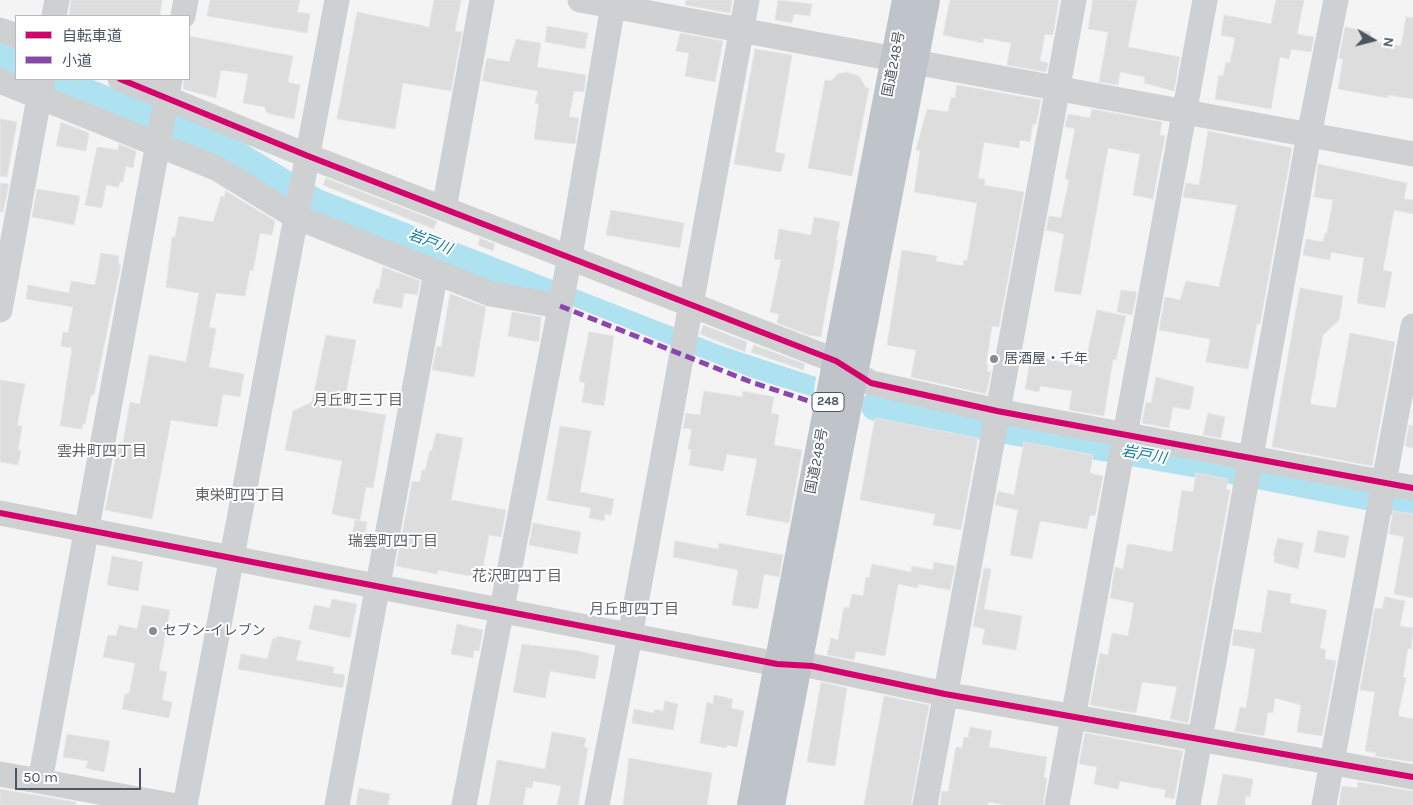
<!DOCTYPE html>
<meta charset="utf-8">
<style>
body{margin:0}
#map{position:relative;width:1413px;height:805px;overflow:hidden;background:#f4f4f4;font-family:Karla,"Noto Sans JP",sans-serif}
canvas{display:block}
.legend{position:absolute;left:15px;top:15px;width:175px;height:65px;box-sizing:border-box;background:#fff;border:1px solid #b7bbc0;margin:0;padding:6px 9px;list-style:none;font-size:15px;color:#4a5661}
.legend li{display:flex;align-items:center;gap:10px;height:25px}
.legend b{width:25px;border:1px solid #b7bbc0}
.north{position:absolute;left:1348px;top:15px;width:50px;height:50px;-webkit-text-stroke:4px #fff;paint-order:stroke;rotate:98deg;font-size:14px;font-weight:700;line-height:20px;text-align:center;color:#4a5661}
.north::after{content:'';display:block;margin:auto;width:18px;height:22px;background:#4a5661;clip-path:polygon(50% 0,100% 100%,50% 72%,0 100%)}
.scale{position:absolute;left:15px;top:768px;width:126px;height:22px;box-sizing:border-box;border:2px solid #4a5661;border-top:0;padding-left:6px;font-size:15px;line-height:18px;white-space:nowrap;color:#4a5661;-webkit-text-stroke:4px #fff;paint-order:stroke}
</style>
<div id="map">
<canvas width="1413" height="805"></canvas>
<ul class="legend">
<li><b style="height:6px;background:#d6006c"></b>自転車道</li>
<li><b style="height:6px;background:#8e44ad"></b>小道</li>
</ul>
<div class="north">N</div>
<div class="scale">50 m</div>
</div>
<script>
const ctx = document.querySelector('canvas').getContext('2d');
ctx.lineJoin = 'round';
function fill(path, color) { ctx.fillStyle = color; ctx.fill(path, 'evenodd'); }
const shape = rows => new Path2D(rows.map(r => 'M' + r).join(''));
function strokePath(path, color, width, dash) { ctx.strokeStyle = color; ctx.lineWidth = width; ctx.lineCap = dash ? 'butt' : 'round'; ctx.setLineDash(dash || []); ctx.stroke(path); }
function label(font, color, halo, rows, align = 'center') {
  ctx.font = font + ' Karla,"Noto Sans JP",sans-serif'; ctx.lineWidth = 4; ctx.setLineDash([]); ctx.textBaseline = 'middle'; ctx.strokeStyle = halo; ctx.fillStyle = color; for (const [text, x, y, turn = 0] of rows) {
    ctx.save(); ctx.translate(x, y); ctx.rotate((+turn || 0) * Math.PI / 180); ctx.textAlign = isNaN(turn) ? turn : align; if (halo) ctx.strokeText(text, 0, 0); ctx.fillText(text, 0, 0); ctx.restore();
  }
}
fill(shape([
 [0,43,16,49,16,79,91,79,239,140,322,190,722,346,816,377,813,397,752,378,552,298,494,286,317,220,0,74]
]), '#aee2f0');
strokePath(shape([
 [876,406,1222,467,1413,504]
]), '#aee2f0', 30);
const building = shape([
 [71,0,162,0,160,16,69,16,71,0],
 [210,0,300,0,297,12,310,14,307,33,207,16,210,0],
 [434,0,461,0,455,31,462,32,451,91,403,83,395,129,337,119,357,12,429,27,434,0],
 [686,0,732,0,730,13,685,5,686,0],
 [778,0,812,4,810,16,794,14,792,23,775,20,778,0],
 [950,0,1059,0,1053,35,1045,34,1040,61,1048,63,1046,72,1007,65,1011,43,984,38,983,43,943,35,950,0],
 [1093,0,1137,0,1128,47,1180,57,1174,91,1144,83,1145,77,1120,72,1118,85,1099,82,1108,32,1088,29,1093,0],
 [1276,0,1304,0,1297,34,1314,37,1311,52,1291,49,1289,59,1280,57,1271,109,1215,99,1219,75,1223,76,1226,62,1230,63,1235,38,1221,35,1224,15,1271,24,1276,0],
 [1406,17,1413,18,1413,99,1388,95,1388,98,1338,89,1343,59,1339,58,1345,27,1371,32,1369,41,1401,46,1406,17],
 [547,26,588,33,585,49,545,42,547,26],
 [680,33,723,41,715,82,685,76,689,53,676,51,680,33],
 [189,36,293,56,288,82,300,85,294,119,270,114,266,112,265,107,243,103,248,74,221,70,216,98,183,89,184,79,189,79,189,36],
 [516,39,541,43,537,67,586,75,584,92,574,91,569,117,579,118,575,144,534,139,539,104,535,103,538,91,482,81,487,58,509,62,516,39],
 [755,49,792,55,775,152,785,154,781,172,734,164,755,49],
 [846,72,859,76,866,88,869,88,852,176,808,168,825,80,831,81,838,74,846,72],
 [957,85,1041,100,1036,124,1033,124,1030,142,1020,140,1019,148,984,142,978,178,985,179,984,185,1024,192,999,327,992,326,986,364,988,365,987,371,991,372,986,394,911,377,916,350,887,345,902,250,937,256,936,261,963,266,964,260,967,261,977,203,914,192,920,151,916,150,927,109,948,112,951,97,955,98,957,85],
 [1092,109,1162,122,1160,135,1165,136,1153,199,1133,195,1140,154,1108,148,1081,295,1054,291,1064,234,1046,230,1049,216,1061,218,1069,180,1065,179,1075,129,1065,127,1068,114,1090,118,1092,109],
 [0,119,17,122,7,177,0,176,0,119],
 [61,122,89,133,86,151,56,146,61,122],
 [1208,131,1292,148,1260,324,1257,324,1248,369,1206,362,1210,339,1159,330,1165,297,1180,300,1186,281,1219,287,1237,205,1183,197,1186,183,1199,185,1208,131],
 [119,144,136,151,133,168,126,166,123,182,120,182,118,187,106,185,102,208,85,205,97,147,118,150,119,144],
 [1318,164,1407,183,1404,199,1413,200,1413,214,1394,210,1383,270,1392,272,1385,308,1357,303,1364,258,1331,252,1330,260,1303,255,1306,239,1323,242,1325,233,1327,233,1333,200,1314,197,1318,164],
 [326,178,437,221,434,229,323,185,326,178],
 [0,183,9,184,3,212,0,212,0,183],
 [37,189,80,196,74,225,32,217,37,189],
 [226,191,275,221,272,235,260,233,253,271,250,270,245,296,216,293,209,327,216,329,209,367,244,374,240,397,223,394,217,427,171,420,152,519,105,510,119,442,123,443,130,402,140,404,149,355,186,362,199,293,166,287,172,237,175,237,179,216,213,222,221,196,224,197,226,191],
 [611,210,684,223,680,248,606,235,611,210],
 [814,217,840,222,836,240,838,240,821,337,808,335,777,323,779,314,770,312,781,260,774,259,779,229,811,235,814,217],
 [480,238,495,244,493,251,478,245,480,238],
 [101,253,119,256,118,264,121,264,94,395,91,395,85,424,83,423,82,429,60,426,72,348,61,346,63,332,68,333,73,307,26,299,28,285,69,293,71,281,95,285,101,253],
 [383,267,420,281,417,295,404,293,402,308,373,303,376,289,379,289,383,267],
 [1300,288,1343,296,1339,320,1323,335,1310,404,1336,408,1350,333,1395,342,1372,466,1272,447,1300,288],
 [1121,290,1137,292,1132,315,1117,312,1121,290],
 [450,294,486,307,474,377,432,370,437,346,441,347,450,294],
 [1097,310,1126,316,1116,360,1113,359,1104,416,1069,410,1072,391,1040,386,1039,392,1025,389,1031,355,1084,367,1097,310],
 [512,312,541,317,539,342,508,336,512,312],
 [703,325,747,342,745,352,700,334,703,325],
 [589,332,614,336,604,406,582,402,585,383,579,381,589,332],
 [326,335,356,340,343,408,386,415,373,488,366,487,360,520,332,514,342,461,285,450,293,411,312,402,326,335],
 [754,345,805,364,803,370,751,352,754,345],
 [1156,377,1194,387,1190,410,1173,407,1169,428,1142,423,1146,402,1151,403,1156,377],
 [0,380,25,384,17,426,22,426,18,450,21,450,18,465,0,462,0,380],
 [704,391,742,397,743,391,774,397,771,413,779,415,774,445,802,450,789,523,746,515,757,459,727,454,723,471,689,465,691,450,688,449,692,429,683,428,686,413,700,415,704,391],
 [1208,413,1225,417,1221,438,1203,435,1208,413],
 [875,418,978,438,961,530,933,525,935,514,860,500,875,418],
 [1409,425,1413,426,1413,448,1405,446,1409,425],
 [560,426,591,431,580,492,614,499,611,515,605,514,604,521,589,518,591,508,547,500,560,426],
 [436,433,463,438,451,500,506,510,501,537,489,535,481,578,438,570,437,574,396,566,412,481,420,482,422,470,425,471,430,450,432,451,436,433],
 [1024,442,1093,455,1090,473,1103,476,1095,516,1090,515,1087,529,1040,521,1032,559,1010,555,1018,510,995,505,998,491,1014,495,1024,442],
 [1196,473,1228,479,1226,489,1230,490,1188,723,1170,719,1177,687,1142,682,1136,713,1090,705,1100,653,1108,655,1112,633,1128,636,1134,603,1110,598,1115,567,1123,569,1127,545,1130,544,1172,552,1182,490,1193,492,1196,473],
 [1393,511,1413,514,1413,598,1394,594,1404,537,1389,534,1393,511],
 [355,520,367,522,363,550,350,547,355,520],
 [533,523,581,532,577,554,529,545,533,523],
 [1318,530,1349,536,1345,558,1314,552,1318,530],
 [1278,538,1303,543,1298,569,1274,562,1275,556,1273,555,1278,538],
 [675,541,718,549,719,543,783,555,779,577,764,574,758,609,732,605,738,570,673,557,675,541],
 [112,556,143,562,138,591,107,585,112,556],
 [934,562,955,566,950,590,918,584,918,588,898,584,885,656,856,651,854,660,827,655,831,638,838,640,844,607,849,608,852,594,863,596,866,577,869,578,872,564,911,572,912,566,933,570,934,562],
 [984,568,991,569,984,609,1022,616,1016,650,982,644,985,629,973,626,984,568],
 [1268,590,1291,594,1290,603,1327,610,1320,648,1326,650,1325,659,1336,661,1322,736,1297,732,1301,705,1275,698,1273,713,1268,712,1264,736,1235,731,1240,707,1246,708,1255,649,1232,645,1234,629,1261,633,1268,590],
 [1385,597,1405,601,1400,626,1413,628,1411,649,1408,648,1403,677,1406,678,1398,716,1413,719,1413,762,1375,756,1376,753,1365,751,1375,692,1360,690,1375,608,1382,609,1385,597],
 [332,599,357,604,350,638,309,629,314,605,330,608,332,599],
 [142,605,170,610,159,670,167,672,162,700,172,702,169,718,122,709,125,694,129,694,135,663,103,657,108,635,116,636,119,625,137,629,142,605],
 [457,624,483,630,479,651,474,650,473,658,451,654,457,624],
 [277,636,301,641,296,660,334,667,333,673,345,675,343,688,238,669,241,654,267,659,273,638,276,639,277,636],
 [522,644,579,651,599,656,595,679,550,671,545,698,513,692,522,644],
 [821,682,847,688,835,766,807,762,821,682],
 [714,695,733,699,731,708,744,711,737,747,727,745,726,748,700,743,707,702,713,704,714,695],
 [884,696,929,705,911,805,864,805,884,696],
 [665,701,678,704,673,730,632,723,634,709,654,713,655,709,663,711,665,701],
 [970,727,992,731,989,747,1047,757,1044,777,1047,778,1043,805,1005,805,988,802,988,805,940,805,942,791,948,792,956,747,962,748,964,737,968,738,970,727],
 [552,732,586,738,584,747,588,748,578,805,557,805,561,786,533,781,532,788,526,787,523,805,489,805,497,760,545,769,552,732],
 [1085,733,1183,751,1174,799,1164,797,1166,790,1120,781,1118,789,1094,784,1097,767,1079,764,1085,733],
 [67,734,110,741,104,772,86,768,88,761,63,757,67,734],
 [629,758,712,773,707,805,623,805,629,758],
 [1223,774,1253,779,1250,797,1246,796,1245,805,1217,805,1223,774],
 [1358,782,1413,791,1413,805,1339,805,1342,786,1357,788,1358,782],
 [359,788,390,794,388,805,356,805,359,788],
 [0,789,76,802,76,805,0,805,0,789]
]);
fill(building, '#ddddde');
strokePath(building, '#e5e6e7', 1);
strokePath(shape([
 [580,0,895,59],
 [54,16,57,0],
 [183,16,186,0],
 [0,30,16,36],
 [914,62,1413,154],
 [120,79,308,156,836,361,871,383,997,411,1413,488],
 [0,81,218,169,296,217,491,294,560,306],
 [444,209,482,0],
 [0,310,42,82],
 [0,513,777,664,812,666,945,694,1413,777],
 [0,774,171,805],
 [40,781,170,79],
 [185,805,337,0],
 [337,805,436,272],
 [464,805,570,256,614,0],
 [597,805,630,636,747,0],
 [925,805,1074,0],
 [1057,805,1205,0],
 [1188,805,1309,135,1336,0],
 [1324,805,1413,326]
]), '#ced0d2', 25);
strokePath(shape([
 [751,805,906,0],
 [771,805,926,0]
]), '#bec4c9', 28);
strokePath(shape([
 [560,306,751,382,827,407]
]), '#8e44ad', 5, [10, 5]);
strokePath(shape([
 [120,79,308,156,836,361,871,383,997,411,1413,488],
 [0,513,777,664,812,666,945,694,1413,777]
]), '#d6006c', 6);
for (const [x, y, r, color] of [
 [994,359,5,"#868d94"],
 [153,631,5,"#868d94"]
]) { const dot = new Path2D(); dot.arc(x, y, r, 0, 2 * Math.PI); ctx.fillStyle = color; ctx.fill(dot); strokePath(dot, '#fff', 2); }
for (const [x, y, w] of [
 [828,402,32]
]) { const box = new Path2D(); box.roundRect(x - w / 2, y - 9.5, w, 19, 4); ctx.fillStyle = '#fff'; ctx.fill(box); strokePath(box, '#4a5661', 1); }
label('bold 12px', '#4a5661', null, [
 ["248",828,402]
]);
label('14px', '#4a5661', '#fff', [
 ["国道248号",894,64,-79],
 ["国道248号",817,461,-79]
]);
label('14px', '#4a5661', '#fff', [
 ["居酒屋・千年",1004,359],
 ["セブン-イレブン",163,631]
], 'left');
label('italic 15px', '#0c7c9b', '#fff', [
 ["岩戸川",430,242,21],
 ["岩戸川",1144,455,10]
]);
label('15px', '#5f6368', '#fff', [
 ["月丘町三丁目",358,401],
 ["雲井町四丁目",102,452],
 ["東栄町四丁目",240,496],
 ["瑞雲町四丁目",393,542],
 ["花沢町四丁目",517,577],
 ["月丘町四丁目",634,610]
]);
</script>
